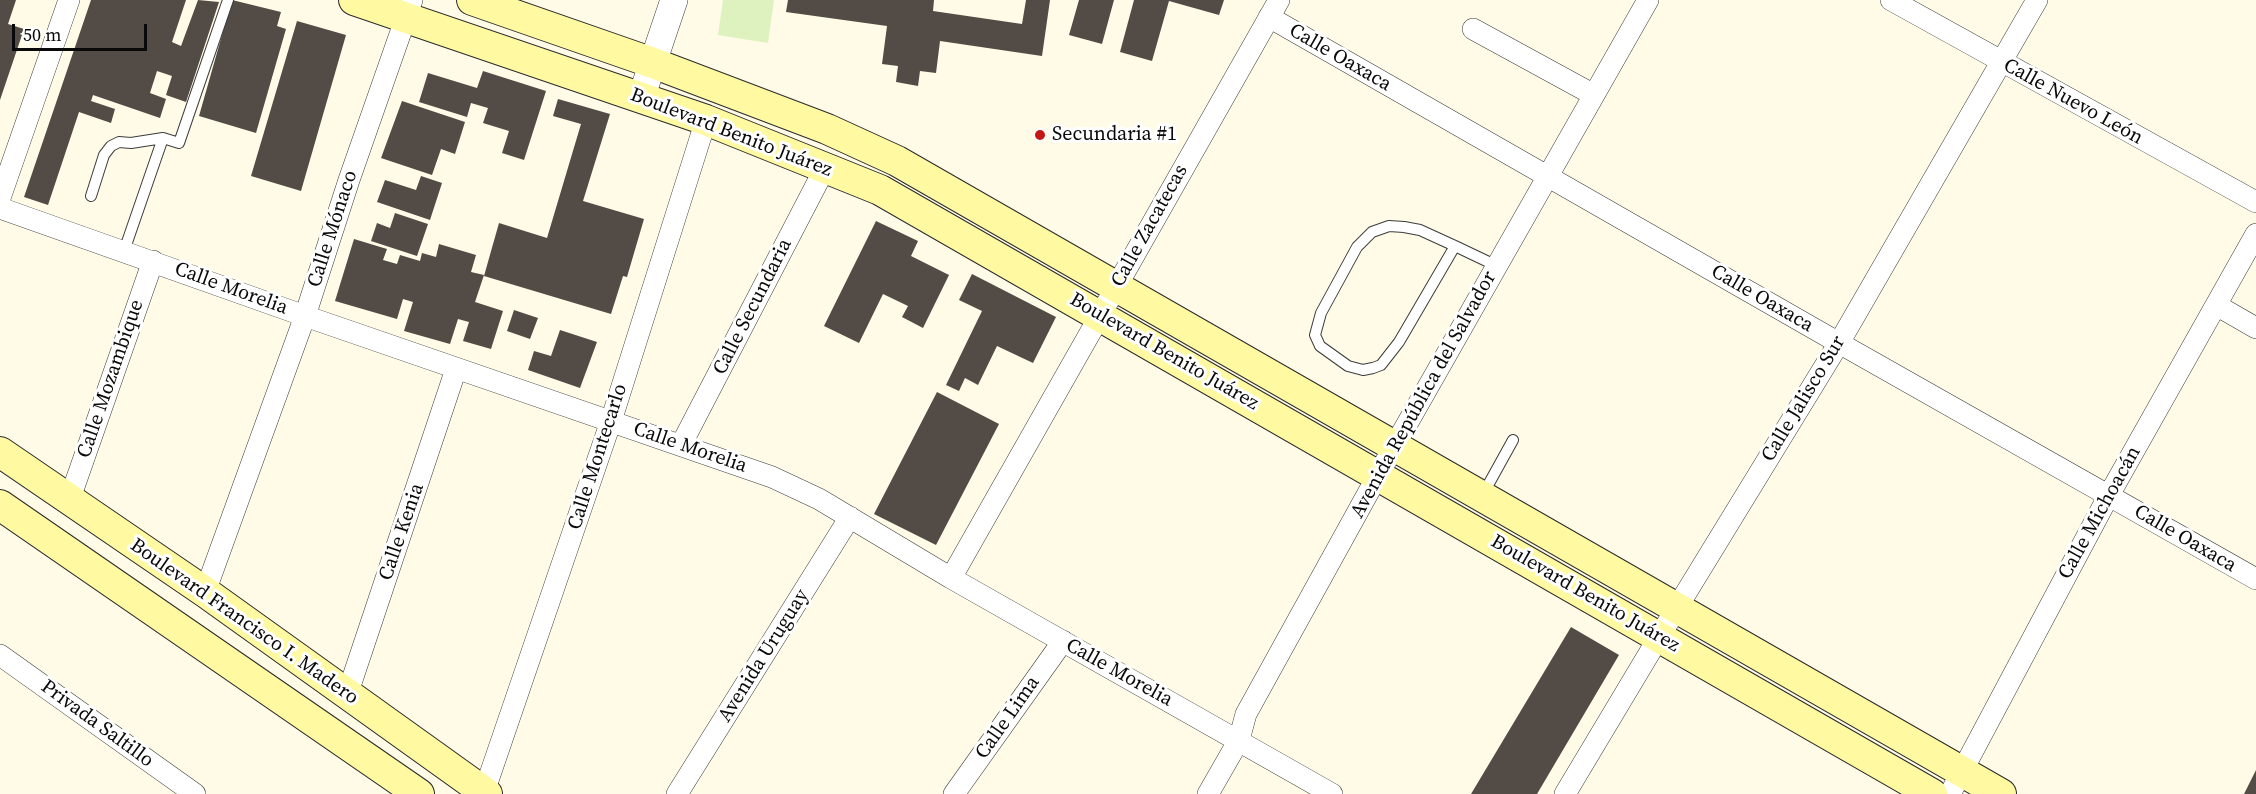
<!DOCTYPE html>
<meta charset="utf-8">
<style>
body{margin:0}
#map{position:relative;width:2256px;height:794px;overflow:hidden;background:#fffbe6;font-family:"Source Serif 4",serif}
canvas{display:block}
.scale{position:absolute;left:12px;top:24px;width:135px;height:27px;box-sizing:border-box;border:3px solid #090909;border-top:0;padding-left:8px;font-size:18px;line-height:21px;white-space:nowrap;color:#090909;-webkit-text-stroke:4px #fff;paint-order:stroke}
</style>
<div id="map">
<canvas width="2256" height="794"></canvas>
<div class="scale">50 m</div>
</div>
<script>
const ctx = document.querySelector('canvas').getContext('2d');
ctx.lineJoin = 'round';
function fill(path, color) { ctx.fillStyle = color; ctx.fill(path, 'evenodd'); }
const shape = rows => new Path2D(rows.map(r => 'M' + r).join(''));
function strokePath(path, color, width, dash) { ctx.strokeStyle = color; ctx.lineWidth = width; ctx.lineCap = dash ? 'butt' : 'round'; ctx.setLineDash(dash || []); ctx.stroke(path); }
function label(font, color, halo, rows, align = 'center') {
  ctx.font = font + ' "Source Serif 4",serif'; ctx.lineWidth = 6; ctx.setLineDash([]); ctx.textBaseline = 'middle'; ctx.strokeStyle = halo; ctx.fillStyle = color; for (const [text, x, y, turn = 0] of rows) {
    ctx.save(); ctx.translate(x, y); ctx.rotate((+turn || 0) * Math.PI / 180); ctx.textAlign = isNaN(turn) ? turn : align; if (halo) ctx.strokeText(text, 0, 0); ctx.fillText(text, 0, 0); ctx.restore();
  }
}
fill(shape([
 [723,0,774,0,768,43,718,35]
]), '#def2c0');
fill(shape([
 [0,0,16,0,8,24,24,29,0,100],
 [91,0,186,0,172,42,181,46,198,0,219,2,186,102,166,95,172,76,157,71,150,93,166,99,160,118,93,95,91,101,115,109,111,123,79,112,48,205,24,197],
 [232,0,281,12,277,26,286,29,256,133,199,116],
 [788,0,934,0,933,11,1022,24,1026,0,1050,0,1042,56,940,41,936,73,920,71,918,86,896,82,898,66,882,64,887,26,786,12],
 [1079,0,1114,0,1102,44,1069,35],
 [1134,0,1224,0,1219,15,1169,1,1152,61,1120,52],
 [297,21,346,35,301,191,251,176],
 [483,71,546,91,524,160,502,153,509,131,483,123,488,108,471,103,467,117,419,102,428,73,477,88],
 [558,99,610,114,583,201,644,219,627,277,623,276,611,314,484,276,499,223,547,238,581,124,553,116],
 [402,101,465,122,455,154,441,149,432,175,381,158],
 [421,176,442,183,430,220,377,202,385,180,416,190],
 [395,213,428,224,417,256,371,241,377,223,390,228],
 [876,221,918,241,911,256,949,275,923,328,902,317,908,306,883,294,859,343,824,326],
 [354,239,387,249,383,260,397,264,400,255,420,261,422,253,436,257,439,244,476,255,471,272,484,275,475,302,503,311,491,349,463,341,469,322,458,319,450,344,404,331,413,302,403,299,397,319,335,301],
 [972,274,1056,317,1033,363,997,346,978,385,965,378,959,391,946,385,982,311,959,300],
 [514,310,538,318,530,339,507,331],
 [560,330,597,342,580,388,528,370,534,351,551,356],
 [937,392,999,424,936,545,874,514],
 [1571,627,1619,655,1537,794,1471,794],
 [2256,770,2256,794,2244,794]
]), '#534b45');
const service = shape([
 [91,196,104,155,111,146,119,142,131,143,163,138],
 [1455,246,1420,230,1404,227,1389,226,1372,232,1357,247,1321,313,1315,335,1320,346,1348,366,1363,370,1373,368,1381,365,1399,342,1455,246,1497,266],
 [124,251,163,138,179,143,228,0],
 [1482,496,1513,440]
]);
const minor = shape([
 [1891,0,2256,202],
 [1269,17,1839,343,2256,579],
 [1473,29,1594,95],
 [0,198,69,0],
 [0,208,305,316,772,477,819,499,951,578,1332,794],
 [2216,305,2256,328],
 [681,445,825,168],
 [70,498,153,261],
 [951,578,1279,0],
 [205,592,305,316,349,180,412,0],
 [0,655,195,794],
 [347,695,456,369],
 [484,792,611,421,706,120],
 [677,794,850,517],
 [954,794,1063,641],
 [1208,794,1239,740,1246,714,1378,475,1648,0],
 [1565,794,1659,637,1839,343,2037,0],
 [1950,794,2109,495,2256,234]
]);
const tertiary = shape([
 [641,98,674,0]
]);
const secondary = shape([
 [354,0,706,120,880,190,1932,794],
 [472,0,653,63,827,129,897,161,2001,794],
 [0,452,205,592,487,794],
 [0,505,419,794]
]);
strokePath(service, '#3c3c3c', 12);
strokePath(minor, '#3c3c3c', 22);
strokePath(tertiary, '#3c3c3c', 28);
strokePath(secondary, '#2b2b2b', 32);
strokePath(service, '#fff', 10);
strokePath(minor, '#fff', 21);
strokePath(tertiary, '#fff', 27);
strokePath(secondary, '#fff9a1', 30);
for (const [x, y, r, color] of [
 [1040,135,6,"#c41717"]
]) { const dot = new Path2D(); dot.arc(x, y, r, 0, 2 * Math.PI); ctx.fillStyle = color; ctx.fill(dot); strokePath(dot, '#fff', 2); }
label('20px', '#090909', '#fff', [
 ["Calle Oaxaca",1340,58,30],
 ["Calle Nuevo León",2073,102,29],
 ["Boulevard Benito Juárez",731,133,21],
 ["Calle Zacatecas",1150,226,-61],
 ["Calle Mónaco",333,229,-72],
 ["Calle Morelia",231,289,20],
 ["Calle Oaxaca",1762,299,30],
 ["Calle Secundaria",753,307,-63],
 ["Boulevard Benito Juárez",1164,352,30],
 ["Calle Mozambique",111,379,-71],
 ["Avenida República del Salvador",1424,395,-61],
 ["Calle Jalisco Sur",1804,399,-59],
 ["Calle Morelia",690,448,19],
 ["Calle Montecarlo",598,457,-72],
 ["Calle Michoacán",2100,513,-61],
 ["Calle Kenia",402,532,-71],
 ["Calle Oaxaca",2185,539,30],
 ["Boulevard Benito Juárez",1585,594,30],
 ["Boulevard Francisco I. Madero",244,622,35],
 ["Avenida Uruguay",764,656,-58],
 ["Calle Morelia",1119,673,29],
 ["Calle Lima",1008,718,-55],
 ["Privada Saltillo",97,724,36]
]);
label('20px', '#090909', '#fff', [
 ["Secundaria #1",1052,135]
], 'left');
</script>
